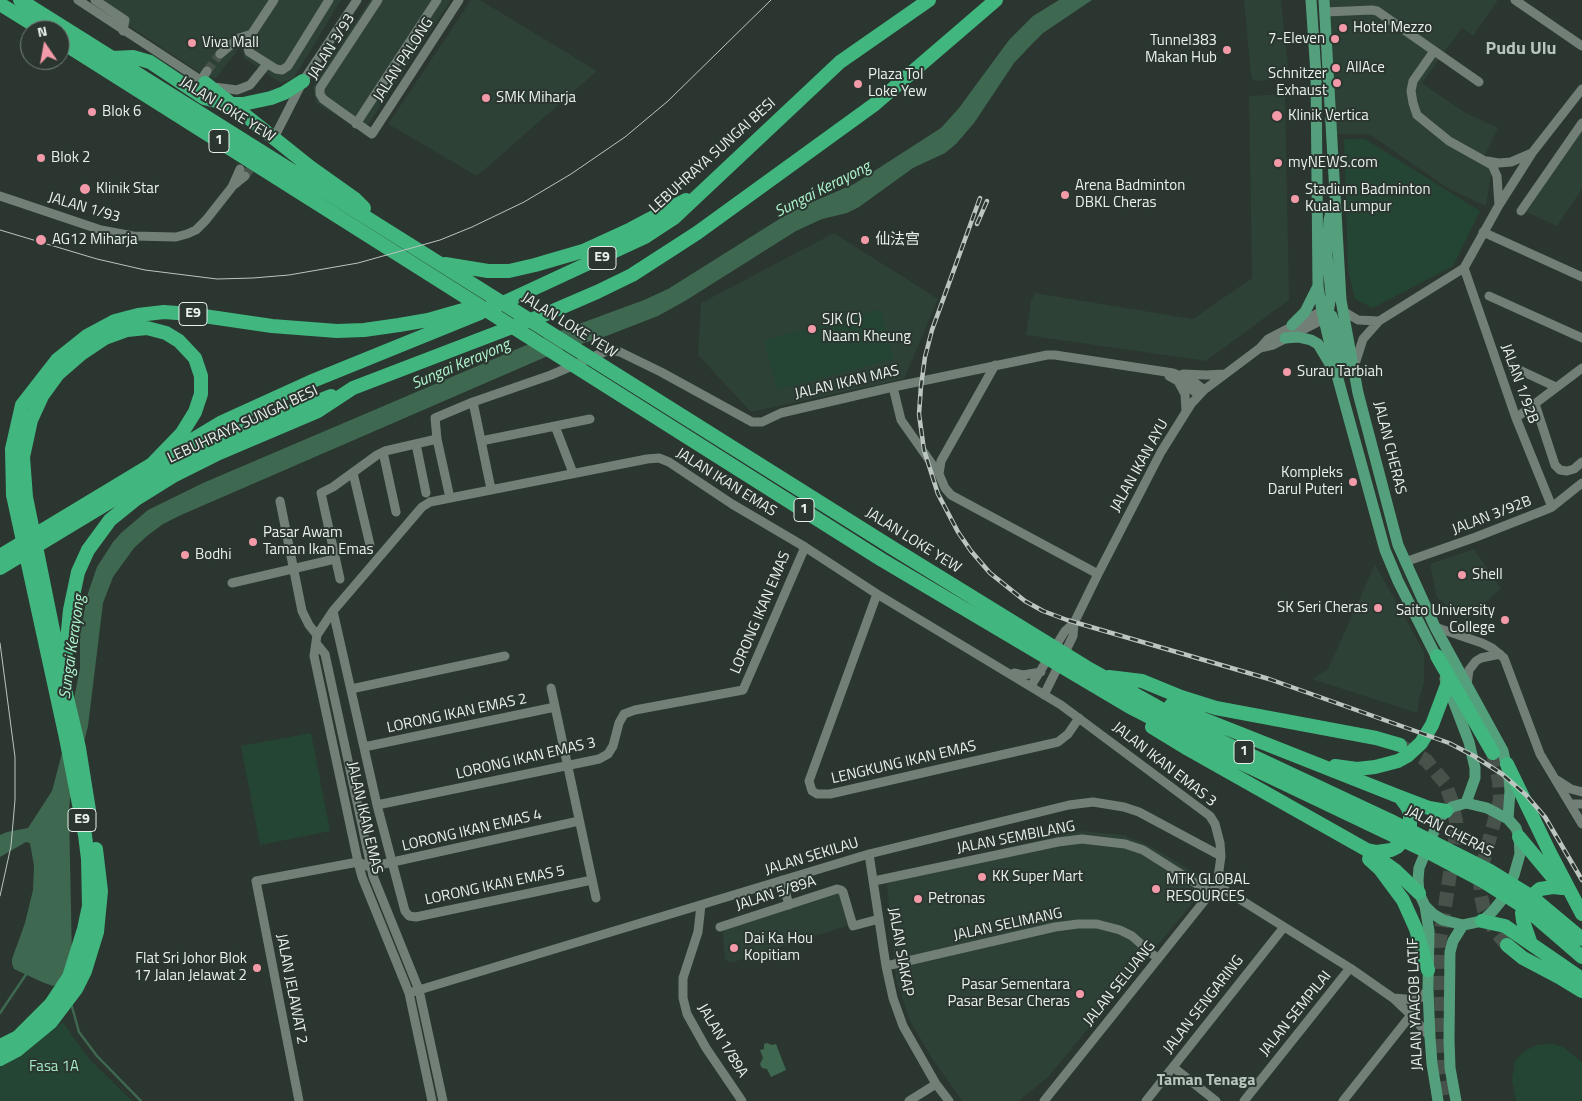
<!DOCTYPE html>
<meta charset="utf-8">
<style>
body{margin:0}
#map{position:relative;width:1582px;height:1101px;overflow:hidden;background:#2a362f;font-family:"Titillium Web",sans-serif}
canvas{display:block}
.north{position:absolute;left:20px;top:20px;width:50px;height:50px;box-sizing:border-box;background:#2a362f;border:1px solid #76817b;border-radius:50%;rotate:348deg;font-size:14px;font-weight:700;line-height:20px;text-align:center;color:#e9f1ec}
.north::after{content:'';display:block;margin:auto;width:18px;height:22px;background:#f39aa9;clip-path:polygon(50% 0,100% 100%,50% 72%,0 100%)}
</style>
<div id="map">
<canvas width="1582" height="1101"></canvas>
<div class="north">N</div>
</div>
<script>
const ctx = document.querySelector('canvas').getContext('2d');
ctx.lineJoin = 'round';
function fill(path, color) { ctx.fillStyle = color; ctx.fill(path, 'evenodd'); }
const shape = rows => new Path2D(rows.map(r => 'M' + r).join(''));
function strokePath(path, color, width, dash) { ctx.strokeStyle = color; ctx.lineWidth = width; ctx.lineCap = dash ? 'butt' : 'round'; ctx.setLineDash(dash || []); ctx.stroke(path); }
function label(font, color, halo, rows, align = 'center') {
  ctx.font = font + ' "Titillium Web","Noto Sans SC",sans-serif'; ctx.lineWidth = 4; ctx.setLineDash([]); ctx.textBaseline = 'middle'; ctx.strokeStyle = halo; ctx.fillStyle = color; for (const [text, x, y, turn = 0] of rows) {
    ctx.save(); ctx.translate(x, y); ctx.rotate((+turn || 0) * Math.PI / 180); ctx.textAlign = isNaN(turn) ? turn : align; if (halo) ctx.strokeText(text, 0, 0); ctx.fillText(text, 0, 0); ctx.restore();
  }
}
fill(shape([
 [90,0,341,0,294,78,281,83,244,58,242,44,216,78,206,77],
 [370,0,451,0,363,132,316,103,313,87],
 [471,0,480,0,597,71,477,176,388,124],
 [1244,0,1281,0,1288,66,1287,70,1281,76,1275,80,1257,81,1253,80,1251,76],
 [1329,0,1498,0,1473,36,1462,28,1422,83,1464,112,1498,128,1482,161,1492,169,1486,206,1449,189,1372,136,1365,134,1336,134],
 [1285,94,1289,300,1206,361,1026,335,1031,301,1035,293,1193,319,1252,278,1249,96],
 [1582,128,1582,189,1557,226,1524,211],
 [834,233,938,299,904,379,751,412,698,355,701,303],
 [1474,549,1501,589,1466,619,1437,598,1430,564],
 [1375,564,1424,652,1424,682,1419,699,1417,713,1312,679,1328,669],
 [1080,831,1124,835,1152,847,1210,882,1048,1077,1019,1101,962,1101,932,1058,910,1021,896,979,886,875],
 [839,892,850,925,730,963,725,959,722,928]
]), '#2e4136');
fill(shape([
 [1344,139,1365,139,1480,211,1453,266,1373,308,1355,299,1348,270],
 [881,309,894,359,777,390,764,340],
 [311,733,330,831,260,845,241,746],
 [63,1022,88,1058,132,1101,0,1101,0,1063],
 [1552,1044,1563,1047,1582,1062,1582,1101,1516,1101,1512,1080,1515,1061,1523,1052,1537,1045]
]), '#254534');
fill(shape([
 [1059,0,1092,0,1043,33,1031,45,1014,63,974,123,956,144,945,153,913,168,859,207,847,213,822,219,796,231,685,301,658,316,601,338,564,349,181,515,163,524,147,536,134,548,113,577,103,603,88,726,70,799,69,811,72,959,57,984,53,986,42,982,14,969,12,964,12,959,25,923,33,890,34,866,30,843,26,842,0,857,0,835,7,832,28,828,52,791,68,730,80,668,80,635,87,596,97,567,113,542,121,533,148,510,203,483,557,332,644,300,668,289,781,218,803,206,854,184,941,128,959,108,1009,40,1033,16],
 [767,1043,772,1045,776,1044,786,1070,771,1077,767,1069,762,1068,760,1064,763,1058,760,1050,764,1049,764,1044]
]), '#3f6851');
strokePath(shape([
 [71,1003,79,1032,97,1056,141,1101],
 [0,1013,27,973]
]), '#3f6851', 2.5);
strokePath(shape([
 [207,71,220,54],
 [245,176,276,135]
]), '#47524b', 9, [9, 4.5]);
strokePath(shape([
 [1403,747,1426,760,1445,783,1452,802,1456,821,1456,834,1440,939,1442,1041,1444,1069,1450,1101],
 [1493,753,1499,781,1500,800,1480,874,1481,896,1484,910,1495,931,1507,945]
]), '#47524b', 14, [14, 7]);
strokePath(shape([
 [78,0,205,83,214,87,237,90,250,85,267,64],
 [95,0,125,20,123,31],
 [274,0,249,38,247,44,249,52,276,69,282,70,288,66,329,0],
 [378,0,320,88,320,94,323,99,372,134,459,0],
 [1515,0,1582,46],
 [1325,12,1372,10,1377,11,1479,82],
 [1434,51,1413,81,1411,91,1413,103,1417,115,1449,141,1492,165,1497,176,1499,205],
 [220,54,239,38,252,34],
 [201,80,207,71],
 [356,124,437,0],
 [276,134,303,81,357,0],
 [1487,161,1499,163,1511,162,1532,153],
 [234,185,245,176],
 [0,196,101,230,133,236,176,237,187,234,196,230,206,220,232,187,240,169],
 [1521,211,1582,123],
 [1483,232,1582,277],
 [1464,268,1516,418,1552,507],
 [1489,296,1582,338],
 [1343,311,1358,320,1379,321],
 [1260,348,1273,345,1324,319],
 [1354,367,1363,339,1379,321,1464,268,1499,205,1532,153,1582,89],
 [1513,367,1556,387],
 [1183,374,1206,375,1225,374],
 [1169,376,1187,386,1199,395],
 [1178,381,1185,394,1186,411],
 [893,387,901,420,939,474,945,488,951,495,1098,574],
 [473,402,491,489],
 [1535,404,1555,465,1560,470,1567,471,1574,469,1582,462],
 [1516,418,1582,368],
 [555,426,573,473],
 [481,441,590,419],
 [416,444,426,493],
 [383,452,396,512],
 [353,473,370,545],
 [939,474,941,461,995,365],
 [450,498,437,439,435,418,473,402,551,375,609,350,620,352,661,372,752,422,762,422,781,413,893,387,1047,355,1055,355,1173,373,1193,381,1204,390],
 [280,501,302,611,309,625,317,635],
 [1405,562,1476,537,1545,510,1552,507,1582,483],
 [340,579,321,493,333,487,377,455,385,451,437,439],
 [232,583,335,559],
 [877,594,809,781,812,791,817,794,830,794,1058,742,1068,734,1079,718],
 [333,611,377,805,405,911,409,916,416,917,592,880],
 [1435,627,1482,643,1492,648,1504,658,1540,754,1582,824],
 [316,643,325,654,373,876,419,990,443,1101],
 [1014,673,1023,675,1041,672],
 [1467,685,1469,670,1476,661,1481,658,1500,654],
 [1031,686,1065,631,1074,623],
 [551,688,596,898],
 [351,689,505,656],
 [1044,695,1073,636,1074,623,1098,574,1161,452,1191,404,1204,390,1260,348,1268,339,1322,311],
 [364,747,555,707],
 [1557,780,1571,789,1582,792],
 [1571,804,1582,804],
 [377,805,599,759,608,754,613,746,619,723,624,714,635,710,743,690,805,547],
 [869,854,886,966,893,998,903,1026,936,1084,949,1101],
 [782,880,789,905],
 [874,881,1058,842,1082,839,1125,844,1143,850,1211,893],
 [1217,885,1350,968,1393,998,1411,1015,1430,1037],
 [701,905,698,932,683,978,683,998,687,1014,706,1048,742,1101],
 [720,927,837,889,841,890,843,892,853,926,879,919],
 [886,966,1055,927,1078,924,1097,924,1120,930,1132,936,1158,959],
 [409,993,869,854,1069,805,1093,802,1124,807,1139,812,1221,856],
 [1394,998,1415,1000,1420,998,1428,990],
 [1173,1067,1216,1101],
 [299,1101,256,881,358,862,370,867,579,821],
 [432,1101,409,993,362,877,358,862,314,656,317,635,333,611,422,507,430,502,647,459,659,458,669,462,732,504,805,547,877,594,1061,705,1210,816,1215,824,1220,843,1221,856,1217,885,1044,1101],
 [909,1101,936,1084],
 [1146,1101,1284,927],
 [1244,1101,1350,968],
 [1343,1101,1411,1015]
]), '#717f77', 9);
strokePath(shape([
 [1311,0,1316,74,1318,286,1322,311,1338,379,1385,550,1398,581,1440,664],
 [1324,0,1341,300,1358,393,1398,545,1435,627,1503,751,1509,778,1510,791,1508,819],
 [1322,311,1332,316,1334,322,1347,371],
 [1324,319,1328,313,1331,295,1327,255,1329,220,1331,212],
 [1292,325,1305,312,1317,288],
 [1285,338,1298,337,1311,340,1318,344,1330,364],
 [1445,679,1469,742,1475,768,1475,778,1466,803],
 [1466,803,1487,808,1508,819,1516,828,1519,837,1520,854,1514,875,1501,901,1492,912,1482,921,1463,925,1443,920,1433,914,1425,906,1419,893,1418,880,1419,868,1440,817,1452,807,1466,803],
 [1425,906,1429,931,1428,990,1430,1037,1432,1064,1438,1101],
 [1456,1101,1450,1068,1449,1039,1450,952,1453,941,1463,925]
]), '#54a07c', 11);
strokePath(shape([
 [20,0,891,547,1086,667,1210,736,1389,820,1490,871,1532,897,1582,939],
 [0,4,42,30],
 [60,41,882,560,1130,707,1216,751,1434,855,1483,881,1524,907,1582,957],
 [112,58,133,57,150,62,204,98,228,104,243,104,271,98,284,93,303,81],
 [205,83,310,167,355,199,364,208],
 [445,264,488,271,509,271,535,265,583,251,631,229,686,200],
 [0,556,222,422,310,382,480,313],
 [0,568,179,460,216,441,331,396],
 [1437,656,1493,753],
 [60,665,26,497,23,457,31,420,42,396,58,374,81,354,105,338,127,330,147,328,166,333,179,341,195,358,201,376,201,394,195,412,182,433,152,464],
 [1109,677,1142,681,1181,697,1216,708,1376,738,1400,745],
 [1171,705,1203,719,1400,797,1429,808,1446,811],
 [1152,727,1188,749,1367,850,1396,871,1419,893],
 [1507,764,1550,853,1582,914],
 [1335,766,1357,769,1375,767,1398,761,1407,756,1421,743,1432,725,1447,685],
 [89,810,79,748,63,681,70,610,78,572,88,550,110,520,136,499,173,476,219,453,318,411,353,388,546,314,597,292,632,275,697,233,875,104,996,0],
 [1519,837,1560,886],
 [1367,850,1377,852,1391,850,1397,847,1406,838,1410,826,1410,814,1408,808,1400,797],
 [1369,859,1380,869,1403,900,1416,929,1428,970],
 [1482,921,1505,926,1582,979],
 [1531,944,1523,921,1522,913,1524,905,1528,899,1540,889,1553,887,1562,888],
 [1507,945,1523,958,1559,977,1582,991],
 [0,1046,18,1037,51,1004,69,977,84,929,89,906,88,859,85,835,66,738,13,495,12,449,22,405,57,360,87,336,115,321,138,315,164,312,190,314,272,326,337,331,364,330,399,325,428,320,463,310,492,308,645,237,674,218,840,62,929,0],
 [0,1059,17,1050,51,1022,76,989,85,971,97,932,101,891,96,849]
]), '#41b67f', 14);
strokePath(shape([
 [0,230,97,259,145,270,217,279,253,278,289,275,358,263,440,240,472,227,524,202,571,174,625,137,668,101,771,0],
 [0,643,15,757,15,800,11,846,0,896]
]), '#bcc5bf', 1);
const rail = shape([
 [980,198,932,330,925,357,921,386,919,414,924,450,938,494,958,532,971,551,990,573,1025,601,1043,611,1067,620,1269,679,1449,743,1474,756,1502,774,1526,795,1545,817,1582,880],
 [977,224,987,201]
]);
strokePath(rail, '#bcc5bf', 4.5);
strokePath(rail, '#2a362f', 2.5, [8]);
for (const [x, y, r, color] of [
 [1343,28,5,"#f39aa9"],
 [1335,39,5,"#f39aa9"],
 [192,43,5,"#f39aa9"],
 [1227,50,5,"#f39aa9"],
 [1336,68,5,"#f39aa9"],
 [1337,83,5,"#f39aa9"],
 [858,84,5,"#f39aa9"],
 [486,98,5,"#f39aa9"],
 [92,112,5,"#f39aa9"],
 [1277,116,6,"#f39aa9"],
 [41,158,5,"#f39aa9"],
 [1278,163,5,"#f39aa9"],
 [85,189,6,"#f39aa9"],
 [1065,195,5,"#f39aa9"],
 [1295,199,5,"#f39aa9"],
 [41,240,6,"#f39aa9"],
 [865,240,5,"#f39aa9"],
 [812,329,5,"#f39aa9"],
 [1287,372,5,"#f39aa9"],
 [1353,482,5,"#f39aa9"],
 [253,542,5,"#f39aa9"],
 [185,555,5,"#f39aa9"],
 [1462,575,5,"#f39aa9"],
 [1378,608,5,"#f39aa9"],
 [1505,620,5,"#f39aa9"],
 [982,877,5,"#f39aa9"],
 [1156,889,5,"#f39aa9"],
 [918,899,5,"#f39aa9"],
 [734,948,5,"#f39aa9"],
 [257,968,5,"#f39aa9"],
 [1080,994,5,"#f39aa9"]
]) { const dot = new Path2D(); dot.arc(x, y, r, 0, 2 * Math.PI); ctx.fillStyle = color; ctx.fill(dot); strokePath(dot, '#2a362f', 2); }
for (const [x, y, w] of [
 [219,141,20],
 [602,258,28],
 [193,314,28],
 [804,510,20],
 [1244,752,20],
 [82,820,28]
]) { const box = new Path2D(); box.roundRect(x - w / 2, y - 11.5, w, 23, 4); ctx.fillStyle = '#2a362f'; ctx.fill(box); strokePath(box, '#e9f1ec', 1); }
label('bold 14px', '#e9f1ec', null, [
 ["1",219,141],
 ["E9",602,258],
 ["E9",193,314],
 ["1",804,510],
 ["1",1244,752],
 ["E9",82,820]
]);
label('15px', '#e9f1ec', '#2a362f', [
 ["Hotel Mezzo",1353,28],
 ["7-Eleven",1325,39,"right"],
 ["Tunnel383",1217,41,"right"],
 ["Makan Hub",1217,58,"right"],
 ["Viva Mall",202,43],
 ["AllAce",1346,68],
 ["Schnitzer",1327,74,"right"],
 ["Exhaust",1327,91,"right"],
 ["Plaza Tol",868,75],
 ["Loke Yew",868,92],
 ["SMK Miharja",496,98],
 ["Blok 6",102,112],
 ["Klinik Vertica",1288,116],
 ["Blok 2",51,158],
 ["myNEWS.com",1288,163],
 ["Arena Badminton",1075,186],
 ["DBKL Cheras",1075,203],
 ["Klinik Star",96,189],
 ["Stadium Badminton",1305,190],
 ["Kuala Lumpur",1305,207],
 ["AG12 Miharja",52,240],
 ["仙法宫",875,240],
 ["SJK (C)",822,320],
 ["Naam Kheung",822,337],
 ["Surau Tarbiah",1297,372],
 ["Kompleks",1343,473,"right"],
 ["Darul Puteri",1343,490,"right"],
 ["Pasar Awam",263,533],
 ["Taman Ikan Emas",263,550],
 ["Bodhi",195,555],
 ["Shell",1472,575],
 ["SK Seri Cheras",1368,608,"right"],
 ["Saito University",1495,611,"right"],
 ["College",1495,628,"right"],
 ["KK Super Mart",992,877],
 ["MTK GLOBAL",1166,880],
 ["RESOURCES",1166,897],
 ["Petronas",928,899],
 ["Dai Ka Hou",744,939],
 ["Kopitiam",744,956],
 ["Flat Sri Johor Blok",247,959,"right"],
 ["17 Jalan Jelawat 2",247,976,"right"],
 ["Pasar Sementara",1070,985,"right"],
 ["Pasar Besar Cheras",1070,1002,"right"]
], 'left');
label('15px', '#e9f1ec', '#2a362f', [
 ["JALAN 3/93",332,47,-58],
 ["JALAN PALONG",404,60,-57],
 ["JALAN LOKE YEW",227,110,32],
 ["LEBUHRAYA SUNGAI BESI",713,156,-42],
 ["JALAN 1/93",84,208,16],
 ["JALAN LOKE YEW",569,326,32],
 ["JALAN IKAN MAS",847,383,-13],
 ["JALAN 1/92B",1519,384,70],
 ["LEBUHRAYA SUNGAI BESI",243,425,-25],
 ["JALAN CHERAS",1389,448,76],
 ["JALAN IKAN AYU",1140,466,-61],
 ["JALAN IKAN EMAS",726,483,32],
 ["JALAN 3/92B",1492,516,-21],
 ["JALAN LOKE YEW",913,541,32],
 ["LORONG IKAN EMAS",761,613,-67],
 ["LORONG IKAN EMAS 2",457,714,-12],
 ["LORONG IKAN EMAS 3",526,759,-13],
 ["LENGKUNG IKAN EMAS",904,763,-13],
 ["JALAN IKAN EMAS 3",1164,765,38],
 ["JALAN IKAN EMAS",364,818,77],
 ["LORONG IKAN EMAS 4",472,831,-13],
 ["JALAN CHERAS",1449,832,27],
 ["JALAN SEMBILANG",1016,838,-11],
 ["JALAN SEKILAU",812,857,-17],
 ["LORONG IKAN EMAS 5",495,886,-12],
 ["JALAN 5/89A",776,894,-18],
 ["JALAN SELIMANG",1008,925,-12],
 ["JALAN SIAKAP",900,952,80],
 ["JALAN SELUANG",1120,984,-51],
 ["JALAN JELAWAT 2",291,989,79],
 ["JALAN YAACOB LATIF",1416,1004,-92],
 ["JALAN SENGARING",1204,1005,-52],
 ["JALAN SEMPILAI",1296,1014,-51],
 ["JALAN 1/89A",722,1041,59]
]);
label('15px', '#a3e8c1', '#2a362f', [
 ["Fasa 1A",54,1067]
]);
label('italic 16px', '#b0f6ce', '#2a362f', [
 ["Sungai Kerayong",823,190,-27],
 ["Sungai Kerayong",461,365,-23],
 ["Sungai Kerayong",73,647,-82]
]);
label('bold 16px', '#b7c6bd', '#2a362f', [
 ["Taman Tenaga",1206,1081]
]);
label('bold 18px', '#b7c6bd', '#2a362f', [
 ["Pudu Ulu",1521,50]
]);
</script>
